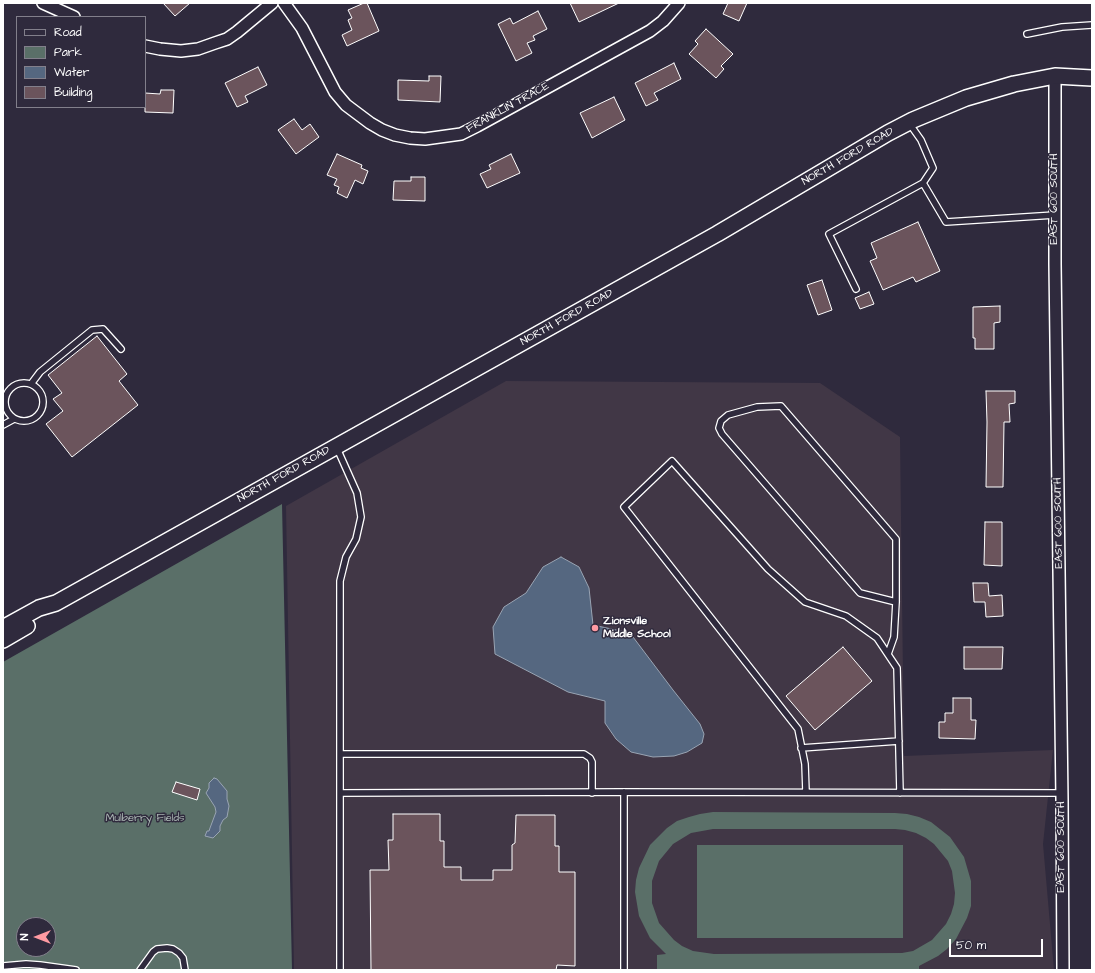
<!DOCTYPE html>
<style>
body{margin:0}
#map{position:relative;width:1095px;height:973px;overflow:hidden;background:#2f2a3d;font-family:"Architects Daughter",sans-serif}
canvas{display:block}
.frame{position:absolute;inset:0;border:4px solid #fff;pointer-events:none}
.legend{position:absolute;left:16px;top:16px;width:130px;height:92px;box-sizing:border-box;background:#2f2a3d;border:1px solid #827f8b;margin:0;padding:5px 7px;list-style:none;font-size:12px;color:#fff}
.legend li{display:flex;align-items:center;gap:8px;height:20px}
.legend b{width:20px;border:1px solid #827f8b}
.north{position:absolute;left:16px;top:917px;width:40px;height:40px;box-sizing:border-box;background:#2f2a3d;border:1px solid #827f8b;border-radius:50%;rotate:270deg;font-size:11px;font-weight:700;line-height:16px;text-align:center;color:#fff}
.north::after{content:'';display:block;margin:auto;width:14px;height:18px;background:#ff9aa2;clip-path:polygon(50% 0,100% 100%,50% 72%,0 100%)}
.scale{position:absolute;left:949px;top:939px;width:94px;height:18px;box-sizing:border-box;border:2px solid #fff;border-top:0;padding-left:5px;font-size:12px;line-height:14px;white-space:nowrap;color:#fff;-webkit-text-stroke:3px #2f2a3d;paint-order:stroke}
</style>
<div id="map">
<canvas width="1095" height="973"></canvas>
<div class="frame"></div>
<ul class="legend">
<li><b style="height:5px;background:#2f2a3d"></b>Road</li>
<li><b style="height:11px;background:#5a6f68"></b>Park</li>
<li><b style="height:11px;background:#556780"></b>Water</li>
<li><b style="height:11px;background:#6b545c"></b>Building</li>
</ul>
<div class="north">N</div>
<div class="scale">50 m</div>
</div>
<script>
const ctx = document.querySelector('canvas').getContext('2d');
ctx.lineJoin = 'round';
function fill(path, color) { ctx.fillStyle = color; ctx.fill(path, 'evenodd'); }
const shape = rows => new Path2D(rows.map(r => 'M' + r).join(''));
function strokePath(path, color, width, dash) { ctx.strokeStyle = color; ctx.lineWidth = width; ctx.lineCap = dash ? 'butt' : 'round'; ctx.setLineDash(dash || []); ctx.stroke(path); }
function label(font, color, halo, rows, align = 'center') {
  ctx.font = font + ' "Architects Daughter",sans-serif'; ctx.lineWidth = 3; ctx.setLineDash([]); ctx.textBaseline = 'middle'; ctx.strokeStyle = halo; ctx.fillStyle = color; for (const [text, x, y, turn = 0] of rows) {
    ctx.save(); ctx.translate(x, y); ctx.rotate((+turn || 0) * Math.PI / 180); ctx.textAlign = isNaN(turn) ? turn : align; if (halo) ctx.strokeText(text, 0, 0); ctx.fillText(text, 0, 0); ctx.restore();
  }
}
fill(shape([
 [506,381,820,383,900,437,904,756,1053,750,1043,844,1054,970,294,970,286,506]
]), '#413746');
fill(shape([
 [282,504,292,970,3,970,3,662],
 [24,925,48,925,48,949,24,949],
 [713,812,895,813,907,814,919,817,931,822,950,837,964,857,971,881,971,906,967,918,956,939,947,949,938,956,919,966,919,970,657,970,657,955,666,954,650,938,639,916,635,892,636,880,639,868,650,845,667,828,677,821,689,817,700,814],
 [713,829,895,829,905,830,916,833,926,838,934,844,948,861,952,871,955,893,954,904,951,914,946,924,932,940,913,951,902,953,714,954,693,951,682,946,674,940,659,923,652,903,652,881,659,861,673,844,691,833],
 [697,845,903,845,903,938,697,938]
]), '#5a6f68');
const water = shape([
 [561,557,579,567,589,588,593,625,630,633,673,690,700,724,704,734,702,743,687,752,674,756,653,757,631,752,616,739,605,723,605,701,568,692,495,654,493,627,504,607,526,593,543,567,561,557],
 [214,778,217,779,227,791,227,799,229,806,227,817,223,820,220,826,220,831,213,838,205,836,207,831,209,831,210,828,216,812,215,807,206,793,209,788,209,783,214,778]
]);
fill(water, '#556780');
strokePath(water, '#99a4b3', 1);
const building = shape([
 [163,3,190,3,175,16,163,3],
 [364,3,367,3,379,31,347,46,342,35,352,30,348,20,352,18,348,10,364,3],
 [570,3,619,3,579,22,570,3],
 [728,3,747,3,739,21,723,14,728,3],
 [538,11,547,29,533,36,535,40,527,43,532,53,516,61,498,24,510,18,513,24,538,11],
 [706,29,733,54,721,66,724,69,716,78,689,54,698,44,695,41,706,29],
 [674,63,681,79,654,93,658,100,646,106,635,83,674,63],
 [258,67,267,85,245,96,248,102,237,107,225,83,258,67],
 [429,76,441,76,440,102,398,100,398,80,429,81,429,76],
 [161,90,174,90,173,113,145,112,145,93,160,94,161,90],
 [614,97,625,120,592,138,580,113,614,97],
 [294,119,302,130,310,124,319,137,296,154,278,130,294,119],
 [337,154,362,165,361,168,368,171,363,184,355,180,347,198,337,193,339,187,334,185,337,179,327,175,337,154],
 [511,154,520,173,487,188,480,174,491,169,489,165,511,154],
 [411,177,425,177,425,201,393,200,394,181,411,181,411,177],
 [918,222,940,271,916,282,913,277,883,290,870,261,877,258,871,243,918,222],
 [822,280,832,310,818,315,807,285,822,280],
 [869,292,874,304,860,309,855,298,869,292],
 [1000,306,1000,322,994,323,994,349,975,349,975,338,973,338,973,307,1000,306],
 [97,336,127,374,119,381,138,405,72,457,46,424,63,411,53,399,62,393,48,375,97,336],
 [986,391,1015,391,1015,403,1009,404,1010,422,1004,422,1003,487,986,487,987,422,986,391],
 [985,522,1002,522,1002,566,984,565,985,522],
 [973,583,988,583,989,596,1002,595,1003,616,986,617,985,602,974,602,973,583],
 [843,647,872,681,815,730,786,696,843,647],
 [964,647,1003,647,1002,669,964,669,964,647],
 [953,698,971,698,971,720,976,720,975,739,939,738,939,722,945,722,945,713,953,713,953,698],
 [176,782,200,789,197,800,172,792,176,782],
 [393,814,440,814,440,841,444,841,444,867,461,867,461,880,493,880,493,870,512,870,512,845,515,843,516,815,555,815,555,846,559,846,559,872,575,872,575,966,557,965,556,970,371,970,370,870,389,870,388,840,393,840,393,814]
]);
fill(building, '#6b545c');
strokePath(building, '#fff', 1);
const service = shape([
 [1027,34,1062,27,1092,25],
 [909,123,921,140,933,168,923,183],
 [856,289,829,234,923,183,946,222,1055,215],
 '5 402a19 19 0 1 1 38 0a19 19 0 1 1-38 0Z',
 [31,384,40,372,92,330,103,329,121,349],
 [3,425,14,419],
 [336,446,357,493,361,517,356,539,346,557,340,581,340,970],
 [888,654,894,637,896,602,896,539,781,406,757,407,728,415,721,421,719,428,722,434,860,593,896,602],
 [801,748,899,741],
 [340,754,584,754,590,758,592,762,592,793],
 [624,792,624,970],
 [806,792,805,764,798,729,624,507,672,461,768,569,805,602,846,616,877,638,897,668,900,793],
 [340,793,624,792,1062,793],
 [3,966,26,964,40,965,76,970],
 [140,970,153,952,157,949,167,948,173,949,179,953,183,958,185,970]
]);
const minor = shape([
 [43,3,74,17],
 [284,3,302,28,335,92,346,105,370,123,382,130,395,135,410,138,425,139,461,134,477,126,650,31,663,21,679,3],
 [145,46,160,49,181,51,198,49,215,43,227,39,237,32,272,3],
 [1055,76,1055,264,1062,799,1063,970]
]);
const secondary = shape([
 [3,628,39,608,56,603,717,234,888,133,913,120,966,98,1014,84,1055,76,1092,78],
 [3,640,27,626]
]);
strokePath(service, '#fff', 8);
strokePath(minor, '#fff', 14);
strokePath(secondary, '#fff', 18);
strokePath(service, '#2f2a3d', 5.5);
strokePath(minor, '#2f2a3d', 11);
strokePath(secondary, '#2f2a3d', 15);
for (const [x, y, r, color] of [
 [595,628,4,"#ff9aa2"]
]) { const dot = new Path2D(); dot.arc(x, y, r, 0, 2 * Math.PI); ctx.fillStyle = color; ctx.fill(dot); strokePath(dot, '#2f2a3d', 1.5); }
label('11px', '#fff', '#2f2a3d', [
 ["FRANKLIN TRACE",508,108,-29],
 ["NORTH FORD ROAD",848,157,-30],
 ["EAST 600 SOUTH",1055,199,-90],
 ["NORTH FORD ROAD",567,318,-29],
 ["NORTH FORD ROAD",284,475,-29],
 ["EAST 600 SOUTH",1059,523,-91],
 ["EAST 600 SOUTH",1062,847,-90]
]);
label('bold 11px', '#fff', '#2f2a3d', [
 ["Zionsville",603,622],
 ["Middle School",603,635]
], 'left');
label('11px', '#acb7b4', '#2f2a3d', [
 ["Mulberry Fields",145,819]
]);
</script>
